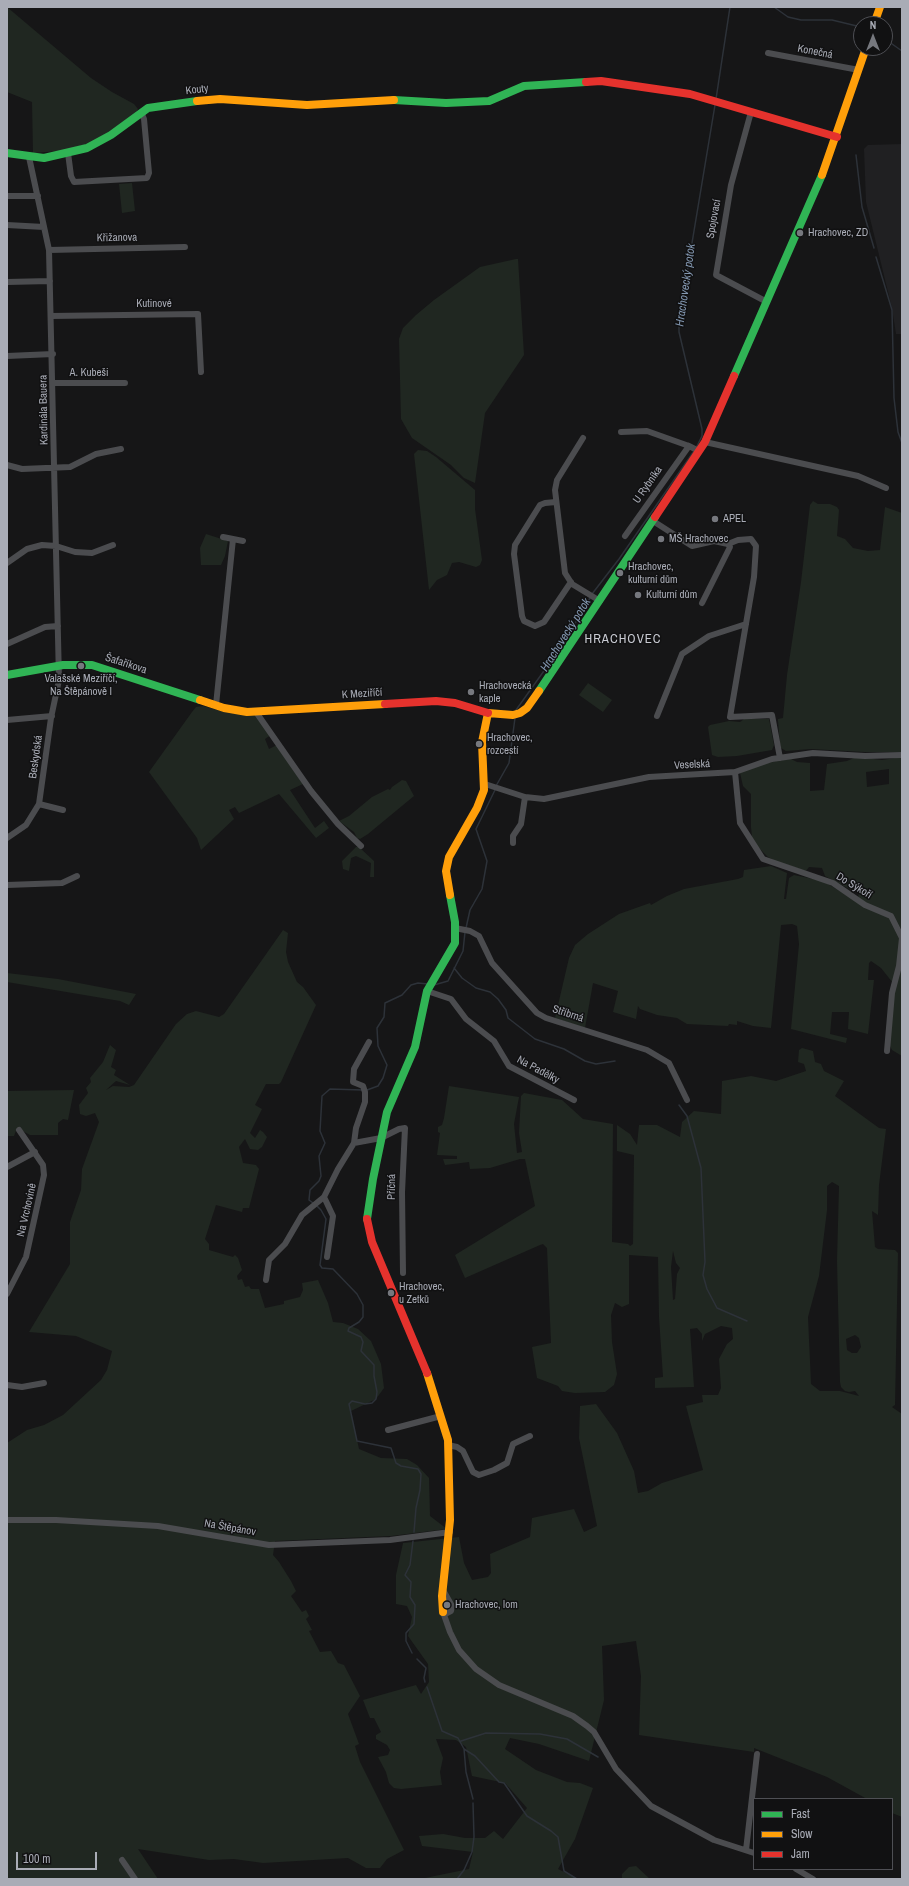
<!DOCTYPE html>
<meta charset="utf-8">
<style>
body{margin:0}
#map{position:relative;width:909px;height:1886px;overflow:hidden;background:#161617;font-family:"Archivo Narrow",sans-serif}
canvas{display:block}
.frame{position:absolute;inset:0;border:8px solid #a9acb6;pointer-events:none}
.legend{position:absolute;left:753px;top:1798px;width:140px;height:72px;box-sizing:border-box;background:#111112;border:1px solid #4e4f54;margin:0;padding:5px 7px;list-style:none;font-size:12px;color:#a9acb6}
.legend li{display:flex;align-items:center;gap:8px;height:20px}
.legend b{width:20px;border:1px solid #4e4f54}
.north{position:absolute;left:853px;top:16px;width:40px;height:40px;box-sizing:border-box;background:#111112;border:1px solid #4e4f54;border-radius:50%;rotate:0deg;font-size:11px;font-weight:700;line-height:16px;text-align:center;color:#a9acb6}
.north::after{content:'';display:block;margin:auto;width:14px;height:18px;background:#76787e;clip-path:polygon(50% 0,100% 100%,50% 72%,0 100%)}
.scale{position:absolute;left:16px;top:1852px;width:81px;height:18px;box-sizing:border-box;border:2px solid #a9acb6;border-top:0;padding-left:5px;font-size:12px;line-height:14px;white-space:nowrap;color:#a9acb6;-webkit-text-stroke:3px #111112;paint-order:stroke}
</style>
<div id="map">
<canvas width="909" height="1886"></canvas>
<div class="frame"></div>
<ul class="legend">
<li><b style="height:5px;background:#30b455"></b>Fast</li>
<li><b style="height:5px;background:#ff9f0a"></b>Slow</li>
<li><b style="height:5px;background:#e5322d"></b>Jam</li>
</ul>
<div class="north">N</div>
<div class="scale">100 m</div>
</div>
<script>
const ctx = document.querySelector('canvas').getContext('2d');
ctx.lineJoin = 'round';
function fill(path, color) { ctx.fillStyle = color; ctx.fill(path, 'evenodd'); }
const shape = rows => new Path2D(rows.map(r => 'M' + r).join(''));
function strokePath(path, color, width, dash) { ctx.strokeStyle = color; ctx.lineWidth = width; ctx.lineCap = dash ? 'butt' : 'round'; ctx.setLineDash(dash || []); ctx.stroke(path); }
function label(font, color, halo, rows, align = 'center') {
  ctx.font = font + ' "Archivo Narrow",sans-serif'; ctx.lineWidth = 3; ctx.setLineDash([]); ctx.textBaseline = 'middle'; ctx.strokeStyle = halo; ctx.fillStyle = color; for (const [text, x, y, turn = 0] of rows) {
    ctx.save(); ctx.translate(x, y); ctx.rotate((+turn || 0) * Math.PI / 180); ctx.textAlign = isNaN(turn) ? turn : align; if (halo) ctx.strokeText(text, 0, 0); ctx.fillText(text, 0, 0); ctx.restore();
  }
}
fill(shape([
 [902,144,902,334,896,334,892,308,866,202,864,149,868,145]
]), '#202022');
fill(shape([
 [7,7,91,78,112,92,134,104,138,109,136,113,104,135,88,144,60,151,33,153,32,102,7,92],
 [132,183,135,211,122,213,119,184],
 [516,259,518,259,524,355,485,413,475,483,464,478,451,465,412,438,401,419,399,339,403,328,416,315,434,300,480,267],
 [418,450,427,451,436,457,475,490,475,509,482,560,480,565,476,567,459,562,452,563,447,575,437,580,429,590,414,454],
 [813,501,818,504,830,504,837,507,839,510,837,536,845,539,853,548,868,551,880,550,885,507,902,513,902,752,864,752,811,749,786,751,781,748,780,744,778,721,778,719,783,718,787,675,801,582,810,505],
 [206,534,228,541,225,556,221,565,201,565,200,548],
 [588,683,612,700,603,712,579,695],
 [203,706,229,713,257,715,271,735,265,739,269,749,277,745,303,784,290,790,315,828,324,821,329,828,316,838,279,794,239,813,235,807,229,810,234,819,201,850,197,838,149,772,192,712,196,707],
 [744,719,769,719,774,745,772,750,737,756,718,757,712,755,708,727,710,725,729,721,740,722],
 [856,757,882,760,902,757,902,1056,892,1050,889,1044,893,983,881,968,871,961,869,963,868,980,874,980,868,1034,848,1029,849,1012,832,1012,830,1034,847,1038,846,1043,791,1029,799,944,797,926,792,924,781,925,771,1028,753,1026,737,1021,737,1025,729,1024,728,1026,687,1024,677,1018,657,1015,640,1009,638,1006,636,1019,613,1012,618,991,593,983,585,1028,555,1018,569,958,575,945,588,934,619,914,650,903,651,905,667,896,684,889,738,879,743,877,744,870,771,866,787,873,784,899,786,899,789,878,794,875,823,881,858,902,859,889,853,891,825,876,822,868,809,867,806,871,775,861,768,857,756,845,752,837,751,827,751,794,743,786,740,773,744,770,767,763,789,758,797,762,810,763,810,791,824,790,827,764,847,761],
 [889,769,889,784,867,787,866,772],
 [402,780,406,781,414,796,368,834,360,839,357,838,354,832,339,821,349,816,372,797,388,789,390,790,392,787],
 [356,847,359,847,374,861,374,877,370,877,371,863,356,856,351,858,349,871,343,869,342,861],
 [283,930,288,933,286,952,288,962,297,982,303,987,316,1005,281,1082,279,1084,266,1084,255,1105,262,1109,250,1133,255,1138,260,1130,263,1132,267,1137,262,1147,258,1150,250,1149,245,1139,239,1147,243,1163,256,1165,259,1169,249,1208,243,1208,242,1212,216,1205,205,1239,209,1244,209,1250,233,1257,235,1255,238,1258,242,1270,237,1276,238,1280,242,1279,245,1287,249,1286,251,1289,259,1289,265,1308,284,1304,284,1301,300,1297,303,1290,302,1283,318,1280,328,1303,333,1322,343,1323,358,1329,371,1341,381,1364,384,1388,376,1399,351,1411,359,1449,381,1458,407,1459,417,1465,429,1478,430,1516,447,1529,391,1536,275,1541,273,1555,279,1562,291,1581,296,1591,291,1596,302,1612,306,1610,309,1616,306,1619,312,1630,309,1631,320,1652,331,1651,338,1663,344,1665,360,1696,348,1714,359,1744,355,1746,360,1762,404,1850,387,1859,380,1868,366,1868,348,1858,263,1863,234,1859,209,1860,138,1849,158,1879,7,1879,7,1443,27,1430,44,1425,63,1415,101,1380,107,1370,112,1351,76,1336,29,1332,70,1264,70,1222,81,1190,82,1169,99,1122,95,1113,86,1116,80,1114,79,1105,88,1093,86,1088,91,1082,90,1078,103,1062,110,1045,116,1050,111,1067,116,1070,114,1075,130,1085,116,1081,106,1090,113,1086,129,1087,134,1085,176,1024,187,1014,196,1011,219,1017,224,1014],
 [7,973,58,979,136,994,129,1005,120,1001,7,982],
 [802,1048,813,1051,815,1062,821,1064,824,1071,844,1081,835,1096,879,1128,886,1129,879,1185,878,1215,872,1211,875,1247,878,1249,895,1250,898,1253,895,1405,892,1407,902,1414,902,1817,892,1813,892,1799,867,1799,827,1777,754,1748,754,1752,639,1735,641,1676,636,1641,602,1646,604,1700,589,1761,539,1744,510,1738,505,1749,536,1770,567,1782,580,1783,593,1788,575,1839,558,1869,578,1879,420,1879,469,1869,473,1852,422,1846,419,1836,443,1834,465,1838,485,1838,494,1831,503,1839,527,1808,505,1783,472,1776,466,1747,456,1740,436,1739,443,1758,440,1772,442,1785,401,1789,394,1788,389,1783,386,1772,378,1757,388,1755,390,1750,387,1745,376,1739,376,1735,381,1732,374,1718,370,1718,363,1700,416,1685,421,1694,429,1682,428,1664,408,1636,412,1617,407,1606,396,1604,396,1575,403,1543,459,1537,464,1563,472,1580,488,1577,491,1573,490,1554,530,1537,532,1518,574,1509,584,1532,597,1526,579,1438,580,1406,596,1404,617,1433,634,1471,638,1493,648,1491,662,1483,703,1470,686,1406,703,1402,702,1395,718,1395,721,1388,719,1359,727,1344,733,1339,732,1328,721,1326,705,1334,702,1341,702,1334,697,1328,690,1329,694,1387,655,1388,655,1378,663,1377,659,1317,658,1257,629,1255,629,1304,622,1307,615,1303,611,1315,612,1342,617,1374,614,1385,605,1392,575,1393,562,1391,558,1386,537,1378,532,1347,551,1343,547,1248,543,1244,540,1245,465,1278,455,1255,535,1206,525,1159,520,1159,490,1168,470,1169,469,1162,445,1165,443,1159,457,1159,457,1156,437,1155,440,1133,438,1132,438,1127,442,1125,444,1118,449,1086,519,1097,514,1124,517,1153,522,1152,519,1133,521,1096,524,1093,562,1100,583,1119,613,1124,612,1242,628,1244,630,1246,633,1244,634,1155,617,1151,617,1125,630,1134,637,1145,639,1125,657,1125,680,1137,682,1122,694,1111,721,1114,722,1081,751,1076,776,1081,806,1071,804,1064,798,1062,799,1050],
 [832,1182,839,1186,837,1261,840,1382,841,1387,845,1391,849,1392,855,1391,859,1396,840,1391,820,1391,811,1384,808,1317,819,1276,827,1210,827,1186],
 [673,1251,676,1263,680,1268,677,1274,675,1299,673,1300,671,1267],
 [855,1335,859,1338,861,1347,857,1353,852,1353,847,1350,846,1339],
 [74,1090,68,1120,63,1119,58,1123,58,1135,30,1135,17,1128,14,1136,7,1136,7,1091],
 [636,1866,650,1879,622,1879,622,1874,629,1867]
]), '#202721');
strokePath(shape([
 [774,7,788,17,801,20,832,20,861,27],
 [885,39,902,51],
 [716,99,730,7],
 [856,155,862,207,874,248],
 [876,257,892,310,894,398,898,432,902,443],
 [696,448,702,436,702,429,679,332,679,321,715,105],
 [592,594,619,559,694,451],
 [516,710,561,647,590,598],
 [496,786,509,763,515,718],
 [466,928,470,910,482,889,487,861,476,829,495,790],
 [454,968,462,978,476,988,490,992,498,999,506,1010,508,1018,535,1039,564,1049,585,1061,596,1064,615,1061],
 [434,985,448,981,463,951,465,932],
 [367,1090,378,1086,383,1078,387,1065,378,1046,377,1028,384,1017,385,1003,402,995,411,985,418,983,428,984],
 [679,1105,687,1116,701,1168,705,1262,703,1275,707,1289,717,1308,747,1321],
 [313,1203,309,1200,310,1190,319,1181,321,1176,319,1156,325,1143,320,1131,322,1096,330,1089,363,1090],
 [316,1205,321,1210,326,1219,320,1265,322,1268,333,1269,357,1294,363,1305,363,1317,359,1322,349,1328,348,1331,361,1337,363,1342,361,1351,374,1365,374,1376,377,1392,376,1399,372,1403,365,1404,352,1401,349,1404,357,1441,391,1448,396,1463,401,1466,418,1469,421,1474,420,1490,416,1508,414,1532],
 [412,1653,406,1641,406,1633,414,1624,415,1605,410,1597,411,1582,405,1575,410,1565,413,1541],
 [417,1659,426,1668,424,1678,425,1682],
 [427,1687,442,1731,458,1738,464,1749,475,1756,499,1782,504,1783,527,1816,551,1831,558,1837,564,1871,577,1879],
 [461,1741,486,1733,540,1734,567,1739,598,1757],
 [464,1749,466,1772,473,1799],
 [457,1879,464,1870,472,1852,474,1837,473,1803]
]), '#2d3239', 1.5);
strokePath(shape([
 [768,53,859,70],
 [751,112,731,185,716,275,767,302],
 [68,153,71,176,74,182,147,178,149,173,144,119,142,114],
 [7,196,38,196],
 [7,225,44,227],
 [49,250,185,247],
 [7,282,50,281],
 [51,316,198,314,201,372],
 [7,356,53,354],
 [53,383,125,383],
 [621,432,647,431,689,446,699,451],
 [583,438,557,480,555,490,565,573,572,584,600,601],
 [705,442,858,476,886,488],
 [7,465,22,469,70,467,96,454,121,449],
 [556,502,545,503,540,505,515,545,514,554,522,616,524,621,535,626,544,622,571,582],
 [653,521,692,546,714,541,728,544,730,547,702,603],
 [625,536,689,446],
 [223,537,243,541],
 [728,544,738,540,751,539,756,546,754,577,730,717,772,715,780,758],
 [7,563,27,549,42,545,56,546,75,552,92,553,113,545],
 [7,644,45,627,58,626],
 [216,705,233,539],
 [256,712,311,791,338,824,361,846],
 [657,716,682,654,709,636,746,624],
 [7,720,52,716],
 [735,772,740,823,763,859,833,883,865,905,891,916,902,938,899,966,892,993,887,1051],
 [485,784,525,797,544,799,649,777,735,772,772,759,813,753,865,756,902,755],
 [39,804,63,810],
 [7,838,26,825,39,804,51,718,59,680,49,250,29,157],
 [513,843,513,836,521,824,525,797],
 [7,885,62,883,77,876],
 [455,928,470,931,479,936,492,963,537,1013,546,1018,647,1050,669,1063,687,1100],
 [427,991,451,999,466,1019,494,1041,509,1066,574,1100],
 [354,1143,356,1128,365,1102,365,1092,363,1086,353,1082,354,1069,369,1042],
 [7,1167,35,1152],
 [324,1197,333,1216,327,1257],
 [266,1280,269,1260,285,1244,302,1215,324,1197,338,1169,354,1143,381,1138,399,1129,405,1128,402,1192,403,1273],
 [7,1294,26,1257,44,1175,43,1165,19,1130],
 [7,1385,22,1387,44,1383],
 [388,1430,441,1416],
 [448,1445,457,1447,463,1451,473,1472,479,1475,494,1470,507,1463,513,1444,530,1436],
 [7,1520,56,1520,158,1526,269,1545,390,1540,450,1532],
 [443,1590,452,1606,451,1611,447,1613,443,1612,450,1632,459,1650,476,1669,499,1685,573,1716,587,1726,594,1732,616,1769,651,1806,714,1840,754,1853],
 [746,1850,757,1754],
 [122,1860,135,1879],
 [796,1869,813,1879]
]), '#4b4c4f', 6);
strokePath(shape([
 [394,100,446,103,489,101,524,86,586,82],
 [7,153,44,158,87,148,111,135,148,108,197,101],
 [734,376,822,175],
 [7,675,63,665,92,665,200,700],
 [539,691,655,517],
 [367,1219,373,1179,387,1112,415,1047,427,991,455,943,455,922,450,895]
]), '#30b455', 8);
strokePath(shape([
 [874,24,880,7],
 [197,101,220,99,307,105,394,100],
 [822,175,866,48],
 [200,700,224,708,247,712,385,704],
 [450,895,446,871,449,857,477,808,484,790,482,742,488,713,513,715,520,713,527,708,539,691],
 [427,1373,448,1440,450,1520,442,1596,443,1612]
]), '#ff9f0a', 8);
strokePath(shape([
 [586,82,601,81,690,94,837,137],
 [655,517,705,442,734,376],
 [385,704,436,701,455,703,488,713],
 [367,1219,372,1242,427,1373]
]), '#e5322d', 8);
for (const [x, y, r, color] of [
 [800,233,4,"#76787e"],
 [715,519,4,"#76787e"],
 [661,539,4,"#76787e"],
 [620,573,4,"#76787e"],
 [638,595,4,"#76787e"],
 [81,666,4,"#76787e"],
 [471,692,4,"#76787e"],
 [479,744,4,"#76787e"],
 [391,1293,4,"#76787e"],
 [447,1605,4,"#76787e"]
]) { const dot = new Path2D(); dot.arc(x, y, r, 0, 2 * Math.PI); ctx.fillStyle = color; ctx.fill(dot); strokePath(dot, '#111112', 1.5); }
label('11px', '#a9acb6', '#111112', [
 ["Konečná",815,52,11],
 ["Kouty",197,90,-7],
 ["Spojovací",714,219,-80],
 ["Křižanova",117,238,-1],
 ["Kutinové",154,304],
 ["A. Kubeši",89,373],
 ["Kardinála Bauera",44,410,-91],
 ["U Rybníka",648,485,-55],
 ["Šafaříkova",126,664,18],
 ["K Meziříčí",362,694,-4],
 ["Beskydská",36,757,-82],
 ["Veselská",692,765,-3],
 ["Do Sýkoří",854,886,31],
 ["Stříbrná",568,1014,18],
 ["Na Padělky",538,1070,28],
 ["Příčná",392,1187,-89],
 ["Na Vrchovině",27,1210,-77],
 ["Na Štěpánov",230,1528,10]
]);
label('11px', '#a9acb6', '#111112', [
 ["Hrachovec, ZD",808,233],
 ["APEL",723,519],
 ["MŠ Hrachovec",669,539],
 ["Hrachovec,",628,567],
 ["kulturní dům",628,580],
 ["Kulturní dům",646,595],
 ["Valašské Meziříčí,",81,679,"center"],
 ["Na Štěpánově I",81,692,"center"],
 ["Hrachovecká",479,686],
 ["kaple",479,699],
 ["Hrachovec,",487,738],
 ["rozcestí",487,751],
 ["Hrachovec,",399,1287],
 ["u Zetků",399,1300],
 ["Hrachovec, lom",455,1605]
], 'left');
label('italic 12px', '#8296af', '#111112', [
 ["Hrachovecký potok",686,285,-82],
 ["Hrachovecký potok",566,635,-58]
]);
ctx.letterSpacing = '1px';
label('13px', '#c9cbd3', '#111112', [
 ["HRACHOVEC",623,640]
]);
ctx.letterSpacing = '0px';
</script>
